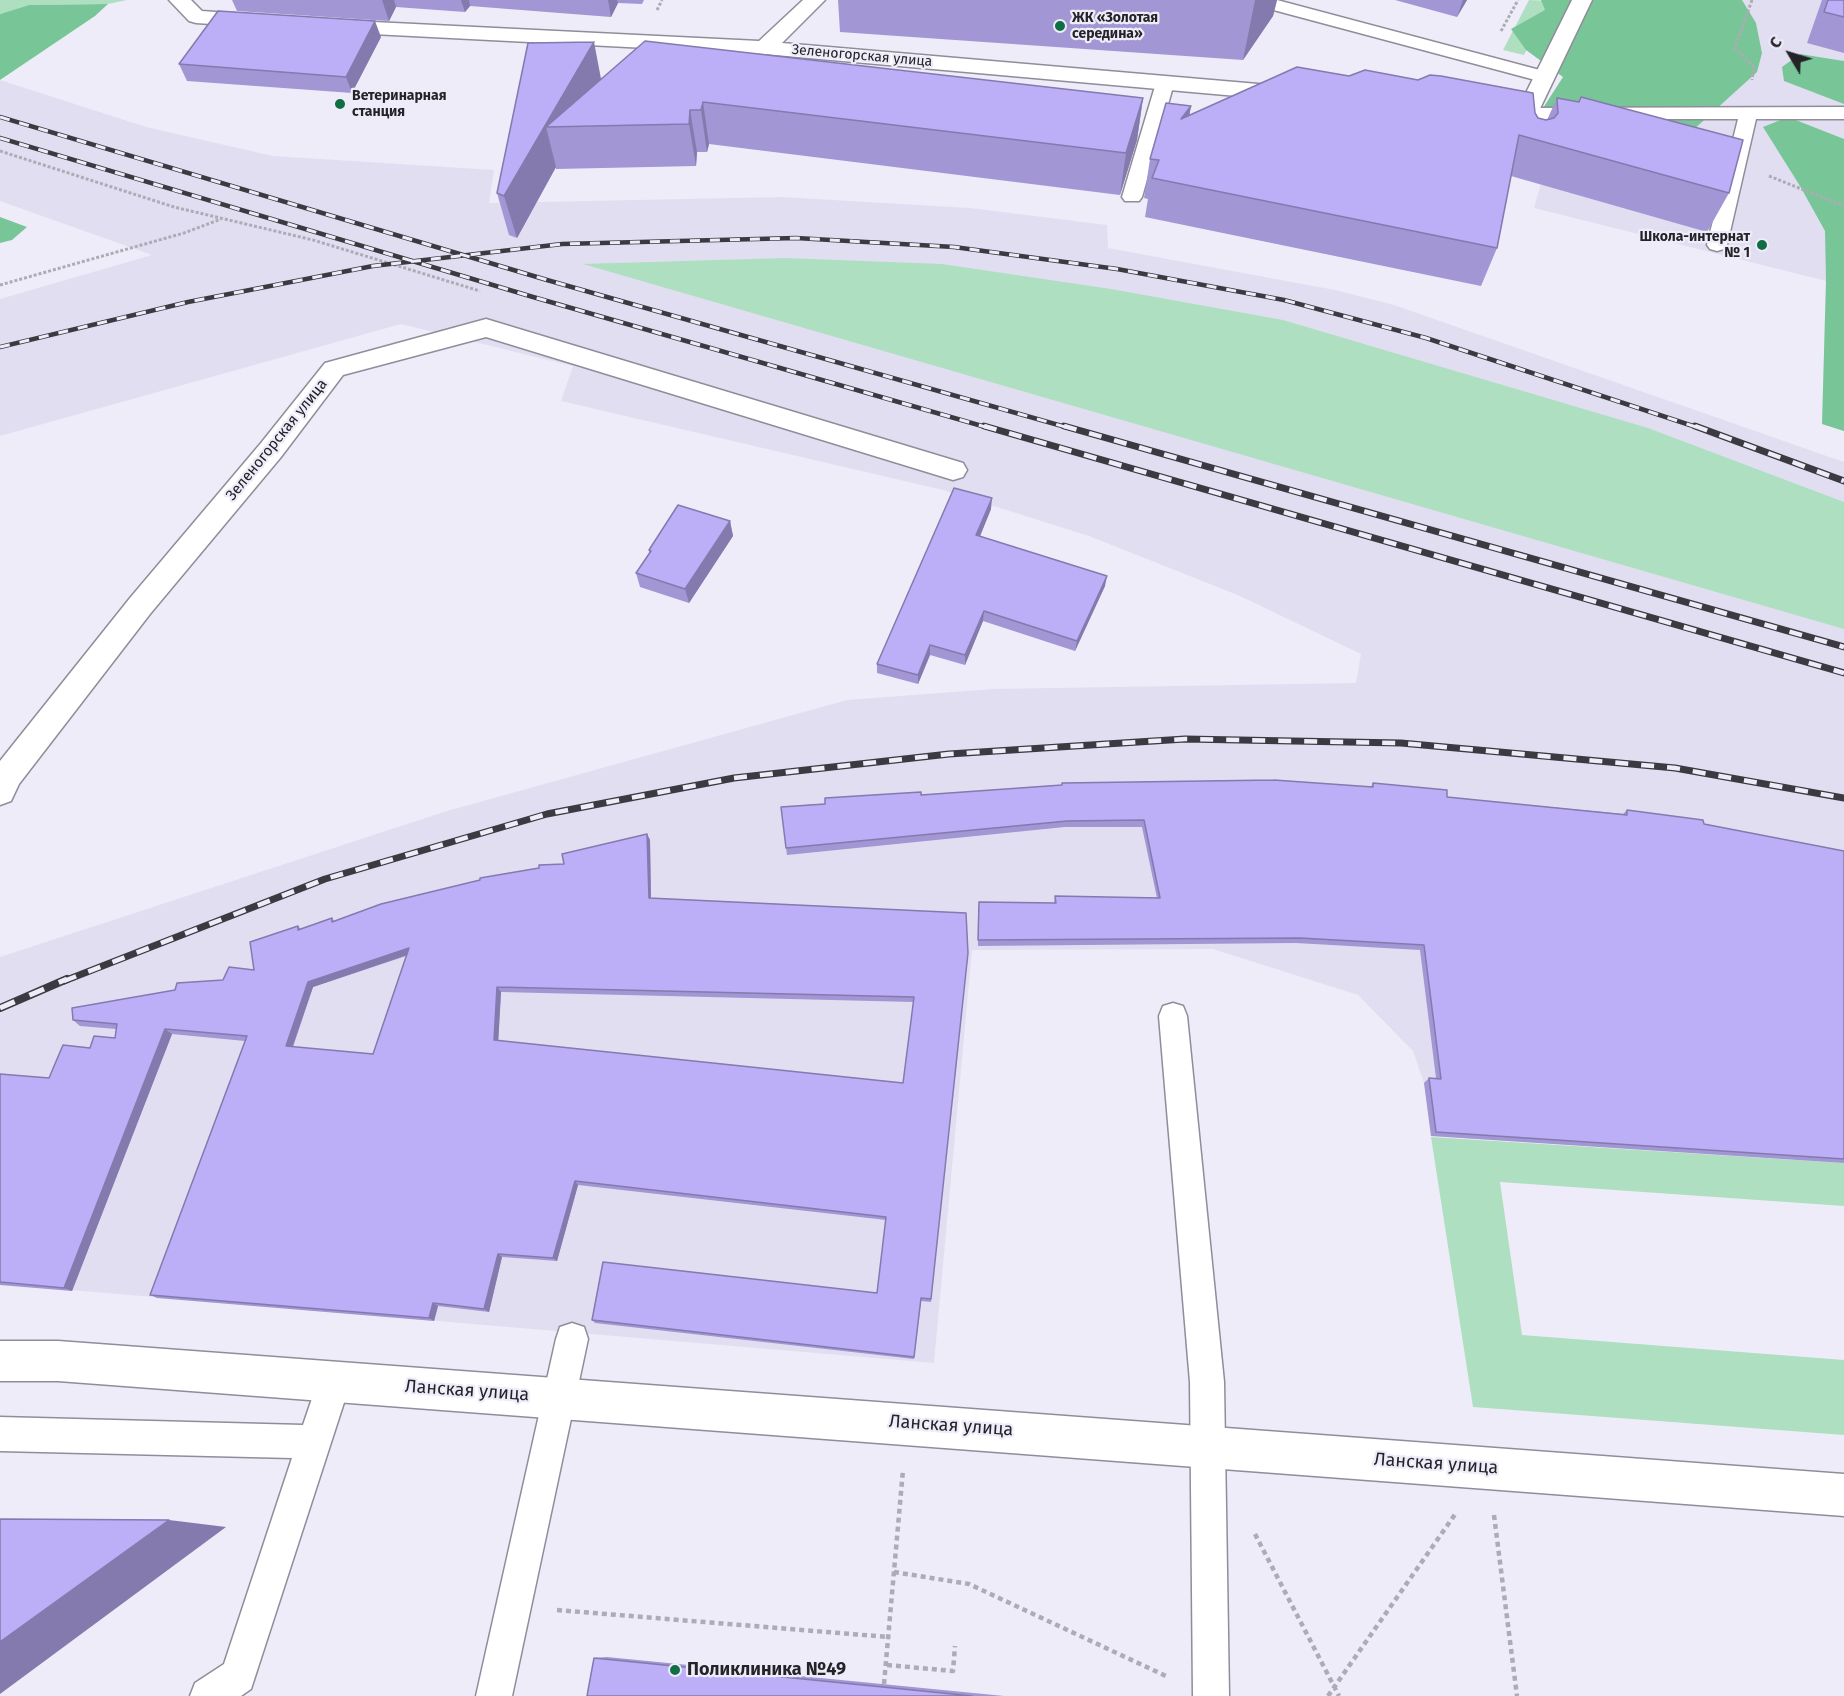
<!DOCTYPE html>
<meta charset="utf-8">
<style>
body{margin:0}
#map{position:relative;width:1844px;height:1696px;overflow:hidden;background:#eeecf9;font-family:"Fira Sans",sans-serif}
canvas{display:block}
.north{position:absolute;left:1760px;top:24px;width:60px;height:60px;-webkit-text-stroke:4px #eeecf9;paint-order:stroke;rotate:308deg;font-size:16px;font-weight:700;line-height:24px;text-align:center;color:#242328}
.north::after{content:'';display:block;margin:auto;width:21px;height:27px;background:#242328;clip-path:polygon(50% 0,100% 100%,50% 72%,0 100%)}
</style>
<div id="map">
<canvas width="1844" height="1696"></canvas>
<div class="north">С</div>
</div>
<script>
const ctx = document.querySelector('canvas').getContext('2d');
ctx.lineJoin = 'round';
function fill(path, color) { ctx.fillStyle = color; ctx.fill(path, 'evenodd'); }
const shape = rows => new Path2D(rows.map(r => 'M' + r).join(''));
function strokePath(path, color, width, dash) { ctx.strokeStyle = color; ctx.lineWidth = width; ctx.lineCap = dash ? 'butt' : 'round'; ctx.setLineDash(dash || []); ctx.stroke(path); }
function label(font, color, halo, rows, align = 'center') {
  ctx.font = font + ' "Fira Sans",sans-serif'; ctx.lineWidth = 4.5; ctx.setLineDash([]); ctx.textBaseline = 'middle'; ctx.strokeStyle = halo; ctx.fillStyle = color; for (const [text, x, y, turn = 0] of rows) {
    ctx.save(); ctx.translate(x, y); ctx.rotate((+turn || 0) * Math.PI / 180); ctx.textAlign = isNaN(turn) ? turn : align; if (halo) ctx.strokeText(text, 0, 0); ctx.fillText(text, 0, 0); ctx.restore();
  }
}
fill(shape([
 [1615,0,1844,0,1844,431,1822,424,1826,281,1534,208,1557,127],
 [0,80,146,127,273,156,494,170,489,203,782,197,970,208,1107,225,1108,248,1335,290,1394,305,1844,462,1844,1163,1431,1136,1424,1083,1413,1051,1358,995,1213,949,972,950,934,1363,0,1284,0,957,447,811,847,700,993,689,1356,683,1361,654,1240,596,1089,536,943,490,561,401,573,366,401,324,0,436,0,299,152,255,0,201]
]), '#e1def2');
fill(shape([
 [0,0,127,0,108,4,29,5,0,14],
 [1529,0,1550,1,1524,55,1503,50],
 [785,258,942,264,1111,289,1283,320,1648,428,1844,502,1844,629,583,264],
 [1431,1137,1844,1163,1844,1206,1500,1182,1522,1335,1844,1360,1844,1435,1473,1407]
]), '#afdfc1');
fill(shape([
 [1541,0,1742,0,1756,23,1762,53,1757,72,1692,131,1551,136,1543,108,1563,77,1526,50,1511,29,1545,10],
 [108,4,95,16,0,80,0,14,29,5],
 [1800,54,1844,61,1844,104,1784,81,1782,67],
 [1788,117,1844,139,1844,431,1822,424,1826,281,1825,231,1800,186,1763,127],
 [0,217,27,227,12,240,0,243]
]), '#78c698');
const service = shape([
 [1248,0,1277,0,1551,73,1554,77,1551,81,1539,81,1251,4,1248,0],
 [1165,78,1171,79,1174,83,1142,197,1139,201,1125,201,1122,197,1156,83,1159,79,1165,78],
 [1844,107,1844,119,1756,119,1727,245,1724,249,1717,251,1710,249,1707,245,1738,119,1537,119,1539,141,1537,145,1530,147,1523,145,1521,141,1518,114,1521,110,1527,108,1844,107],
 [1173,1003,1183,1006,1187,1016,1224,1382,1229,1696,1193,1696,1190,1382,1159,1016,1163,1006,1173,1003],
 [572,1323,584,1327,588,1339,512,1696,476,1696,556,1339,560,1327,572,1323],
 [334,1364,346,1369,351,1381,251,1689,241,1696,190,1696,195,1683,224,1664,292,1458,0,1451,0,1417,303,1425,322,1369,334,1364]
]);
const minor = shape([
 [169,0,191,0,202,11,257,15,264,17,268,21,264,25,257,27,196,23,189,21,169,0],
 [803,0,825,0,782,43,1293,87,1301,89,1304,94,1301,99,1293,101,764,54,333,32,326,30,322,26,326,22,333,20,759,41,803,0],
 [1572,0,1592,0,1535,119,1527,121,1488,116,1485,111,1488,106,1496,104,1519,107,1572,0],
 [486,319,963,463,967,470,963,477,953,480,486,337,343,375,281,457,150,614,19,784,11,801,0,805,0,761,130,598,261,443,325,363,486,319],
 [0,1341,58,1341,1844,1474,1844,1516,58,1381,0,1381,0,1341]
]);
strokePath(service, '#8f8d99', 3);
strokePath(minor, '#8f8d99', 3);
strokePath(shape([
 [1752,0,1735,48,1754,67,1752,80],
 [657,10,662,0],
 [1501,31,1518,0],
 [0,151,174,207,313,240,480,291],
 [1769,176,1844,206],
 [0,285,184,233,221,219]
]), '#adabb5', 3, [3, 2]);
strokePath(shape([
 [1494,1515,1517,1696],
 [1255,1534,1339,1696],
 [894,1572,969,1584,1168,1677],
 [557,1610,888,1637],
 [887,1665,953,1671,955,1646],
 [884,1684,903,1470],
 [1328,1696,1456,1513]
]), '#adabb5', 4.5, [5, 4]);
fill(service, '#fff');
fill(minor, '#fff');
const railFar2 = shape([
 [0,117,547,280,1069,428],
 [0,138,533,297,989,428],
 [0,347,188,302,373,266,562,244,796,238,954,247,1117,269,1284,300,1426,338,1699,428]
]);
const railFar1 = shape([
 [984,426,1844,673],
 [1064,426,1844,647],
 [1695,426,1844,481],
 [64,981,325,879,547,814,734,778,949,754,1185,739,1401,743,1675,768,1844,798]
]);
const rail = shape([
 [0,1008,67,979]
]);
strokePath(railFar2, '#3b3a40', 4.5);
strokePath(railFar1, '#3b3a40', 7);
strokePath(rail, '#3b3a40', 8);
strokePath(railFar2, '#eeecf9', 3, [10]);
strokePath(railFar1, '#eeecf9', 4.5, [13]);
strokePath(rail, '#eeecf9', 5, [16]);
fill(shape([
 [232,0,644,0,642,4,618,3,611,17,470,6,465,12,396,7,389,21,237,11],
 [838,0,1277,0,1273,16,1243,60,840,32],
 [1395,0,1467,0,1457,17],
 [1822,0,1844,0,1844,53,1807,43],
 [381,37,352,93,187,81,179,64],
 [528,43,601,79,1143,98,1137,140,1120,195,709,144,707,152,697,152,696,166,556,169,556,167,517,238,509,235,497,193],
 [1349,76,1418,80,1535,113,1538,118,1546,120,1547,120,1557,98,1729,193,1707,232,1511,176,1497,248,1481,286,1145,217,1148,199,1144,198,1150,159,1191,106,1189,116],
 [991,509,980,536,1105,586,1075,651,983,621,965,665,930,655,918,684,877,673,877,664],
 [730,521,733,536,689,603,640,587,636,573,649,553,649,550],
 [1062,783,1371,787,1373,783,1447,797,1623,814,1627,810,1844,851,1844,1163,1431,1136,1424,1083,1429,1078,1436,1078,1420,950,1296,943,978,946,978,908,1054,903,1055,896,1157,898,1142,827,1065,827,787,855,781,807,1061,785],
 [647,834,650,840,651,898,966,913,931,1302,921,1301,914,1359,595,1323,592,1320,877,1293,886,1220,578,1185,557,1261,502,1257,489,1312,438,1306,434,1321,157,1298,150,1295,245,1041,172,1034,72,1291,0,1285,0,1074,49,1078,90,1048,115,1038,116,1029,80,1026,73,1020,175,990,223,980,254,970,298,926,301,929,332,918,334,921,564,864],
 [406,956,373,1054,293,1047,313,987],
 [501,992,914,1002,903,1083,498,1041],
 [607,1657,1004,1696,587,1696,594,1658]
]), '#a296d4');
fill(shape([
 [382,0,394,0,396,7,389,21],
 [461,0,469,0,470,6,465,12],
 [608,0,617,0,618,3,611,17],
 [1255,0,1277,0,1273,16,1243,60],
 [1463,0,1467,0,1457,17],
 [375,21,381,37,352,93,346,77],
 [594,42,602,84,546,127,556,167,517,238,504,196],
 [1143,98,1137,140,1120,195,1126,153],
 [703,102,709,144,707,152,701,110],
 [1191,106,1184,145,1181,119],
 [690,110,697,152,696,166,689,124],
 [992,498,991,509,976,546,976,535],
 [730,521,733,536,689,603,685,589],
 [1107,576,1105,586,1075,651,1077,641],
 [984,611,983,621,965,665,965,655],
 [930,645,930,655,918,684,918,675],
 [647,834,650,840,651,904,649,898],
 [409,948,413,953,313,987,291,1051,286,1046,308,982],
 [497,987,501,992,498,1046,494,1040],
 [165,1029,172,1034,72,1291,64,1288],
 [575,1181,578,1185,557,1261,553,1258],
 [498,1254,502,1257,489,1312,484,1309],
 [433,1303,438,1306,434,1321,429,1318],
 [169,1520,226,1527,0,1694,0,1642]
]), '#847aad');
const building = shape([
 [1828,0,1844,0,1844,17,1824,12,1828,0],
 [218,11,375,21,346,77,179,64,218,11],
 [645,41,1143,98,1126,153,703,102,701,110,690,110,689,124,546,127,645,41],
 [594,42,504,196,497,193,528,43,594,42],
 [1297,67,1349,76,1365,70,1418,80,1430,75,1441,76,1533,93,1535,113,1538,118,1546,120,1554,118,1558,113,1557,98,1579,102,1581,97,1743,140,1729,193,1519,135,1497,248,1152,178,1159,160,1150,159,1166,103,1191,106,1181,119,1297,67],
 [954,488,992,498,976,535,1107,576,1077,641,984,611,965,655,930,645,918,675,877,664,954,488],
 [678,505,730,521,685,589,636,573,651,551,649,550,678,505],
 [1274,780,1373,787,1373,783,1447,790,1447,797,1627,815,1627,810,1703,820,1704,824,1844,851,1844,1159,1436,1132,1429,1078,1441,1079,1424,945,1300,938,978,940,979,902,1056,903,1055,896,1160,898,1144,820,1067,821,786,848,781,807,825,804,825,798,921,792,921,795,1062,785,1062,783,1274,780],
 [647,834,649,898,966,913,968,953,931,1299,921,1298,914,1357,592,1320,603,1262,877,1293,886,1217,575,1181,553,1258,498,1254,484,1309,433,1303,429,1318,150,1295,247,1036,165,1029,64,1288,0,1282,0,1074,49,1078,63,1045,90,1048,94,1036,115,1038,117,1024,73,1020,72,1008,175,990,177,983,223,980,229,967,254,970,250,942,298,926,298,930,332,918,332,922,381,904,480,880,480,878,539,868,539,865,564,864,562,854,647,834],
 [409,948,373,1054,286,1046,308,982,409,948],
 [497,987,914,997,903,1083,494,1040,497,987],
 [0,1519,169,1520,0,1642,0,1519],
 [594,1658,972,1696,587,1696,594,1658]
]);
fill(building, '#bcaef7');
strokePath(building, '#847aad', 1.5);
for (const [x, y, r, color] of [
 [1060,26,6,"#0f6e43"],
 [340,104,6,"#0f6e43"],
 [1762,245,6,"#0f6e43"],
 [675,1670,6,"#0f6e43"]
]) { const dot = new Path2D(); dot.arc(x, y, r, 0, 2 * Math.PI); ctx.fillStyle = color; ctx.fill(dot); strokePath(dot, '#eeecf9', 2); }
label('bold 14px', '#242328', '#eeecf9', [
 ["ЖК «Золотая",1072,18],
 ["середина»",1072,34],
 ["Ветеринарная",352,96],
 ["станция",352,112],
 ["Школа-интернат",1750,237,"right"],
 ["№ 1",1750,253,"right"]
], 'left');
label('14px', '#242328', '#eeecf9', [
 ["Зеленогорская улица",862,56,5]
]);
label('15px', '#242328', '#eeecf9', [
 ["Зеленогорская улица",277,440,-51]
]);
label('18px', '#242328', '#eeecf9', [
 ["Ланская улица",467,1391,4],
 ["Ланская улица",951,1426,4],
 ["Ланская улица",1436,1464,4]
]);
label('bold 18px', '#242328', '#eeecf9', [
 ["Поликлиника №49",687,1670]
], 'left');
</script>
